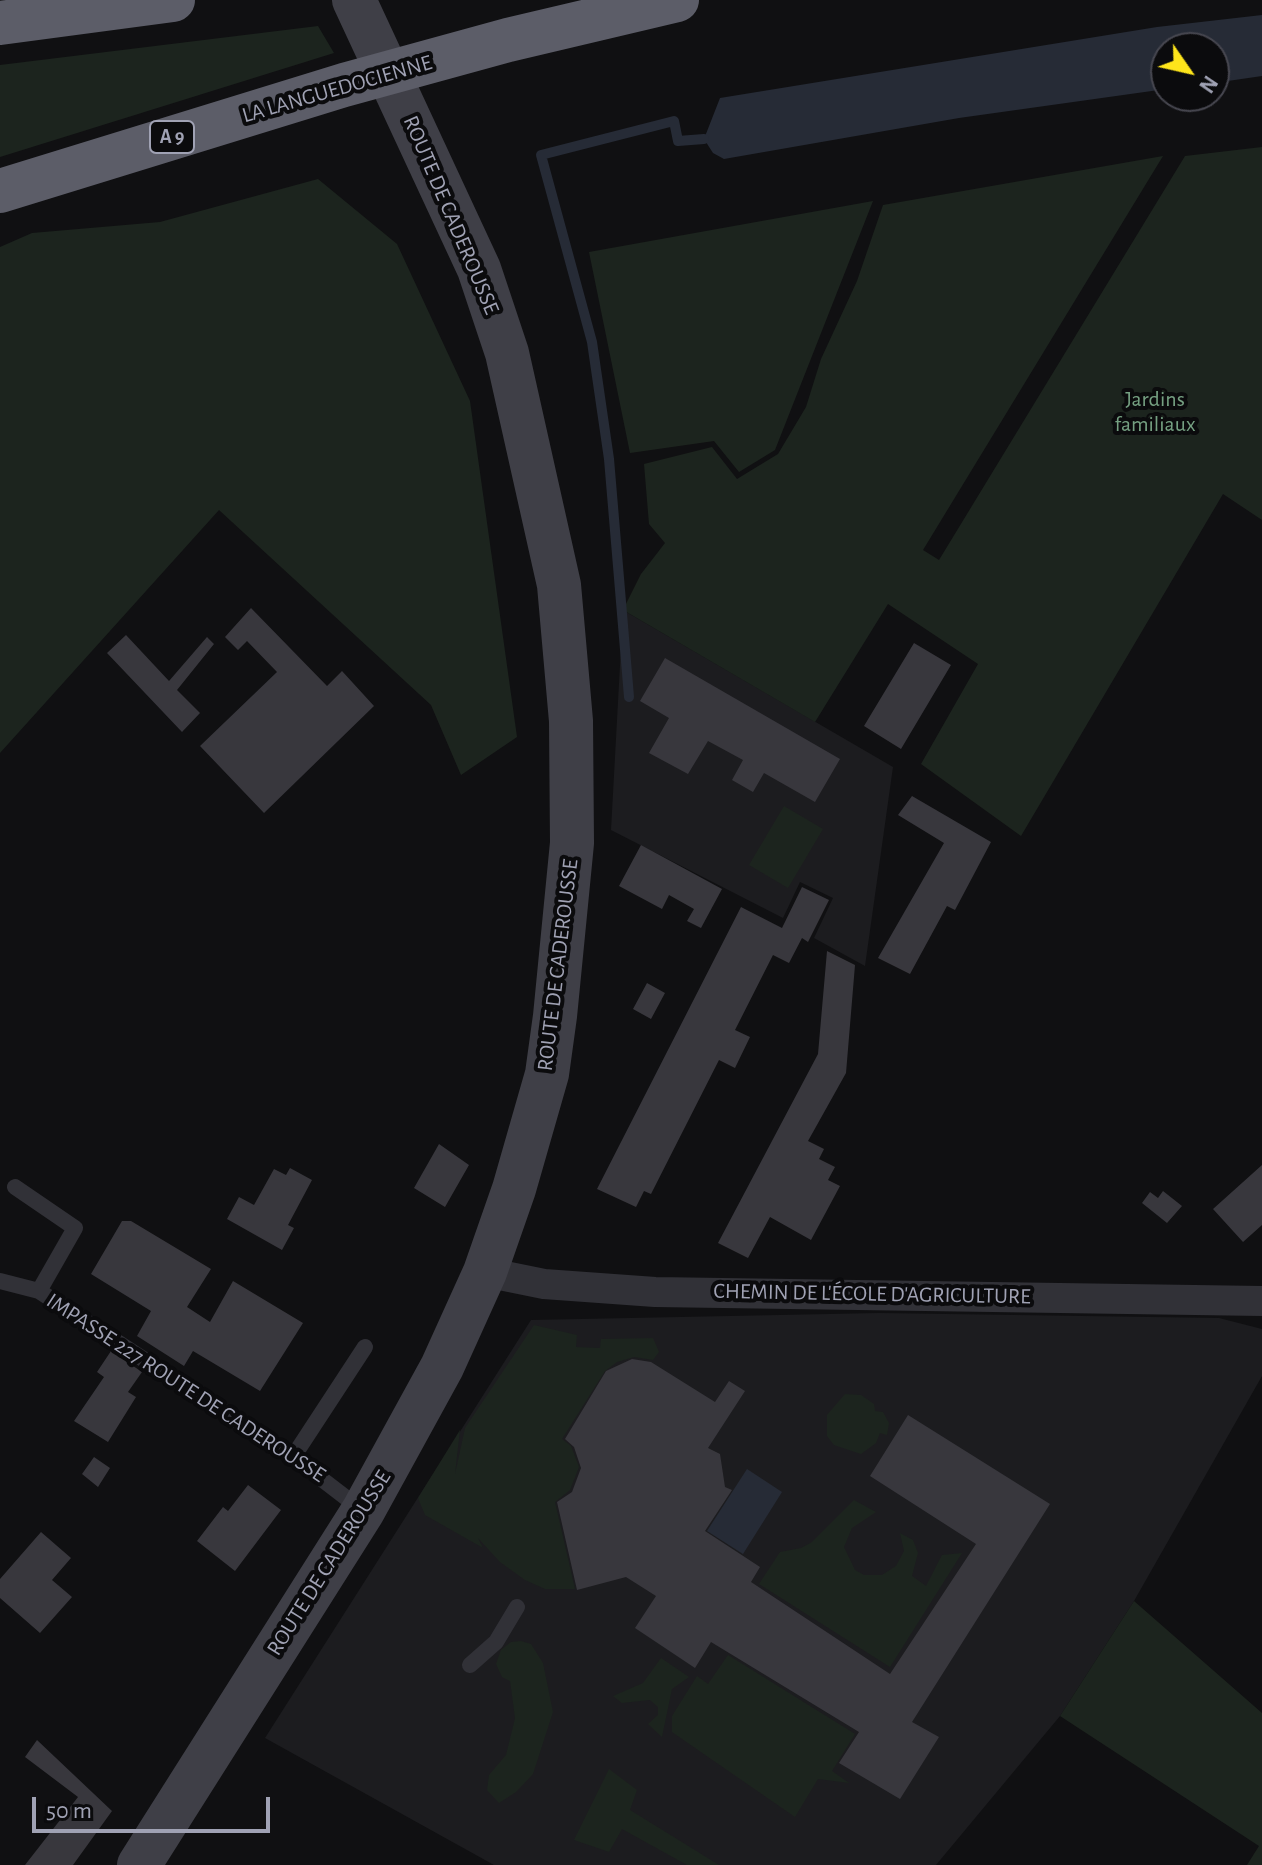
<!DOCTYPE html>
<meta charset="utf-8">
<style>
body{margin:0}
#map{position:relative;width:1262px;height:1865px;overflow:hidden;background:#101012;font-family:"Alegreya Sans",sans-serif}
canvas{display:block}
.north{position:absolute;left:1150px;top:32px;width:80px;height:80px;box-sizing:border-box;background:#0b0b0d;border:2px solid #474750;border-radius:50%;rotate:124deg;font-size:22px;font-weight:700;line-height:32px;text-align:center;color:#a0a2b4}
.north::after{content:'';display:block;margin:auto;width:28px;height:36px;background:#fee51b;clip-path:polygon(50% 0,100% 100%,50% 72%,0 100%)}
.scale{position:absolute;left:32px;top:1797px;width:238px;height:36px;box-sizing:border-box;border:4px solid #a0a2b4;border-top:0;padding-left:10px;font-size:24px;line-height:28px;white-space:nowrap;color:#a0a2b4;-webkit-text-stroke:6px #0b0b0d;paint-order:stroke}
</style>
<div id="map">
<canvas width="1262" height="1865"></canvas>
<div class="north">N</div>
<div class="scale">50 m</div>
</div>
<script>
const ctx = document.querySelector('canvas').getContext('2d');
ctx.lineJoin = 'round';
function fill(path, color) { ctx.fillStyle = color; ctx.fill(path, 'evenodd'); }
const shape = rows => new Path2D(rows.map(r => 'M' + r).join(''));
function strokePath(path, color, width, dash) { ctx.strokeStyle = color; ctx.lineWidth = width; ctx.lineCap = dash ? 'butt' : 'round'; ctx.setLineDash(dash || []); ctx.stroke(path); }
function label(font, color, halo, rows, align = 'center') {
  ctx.font = font + ' "Alegreya Sans",sans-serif'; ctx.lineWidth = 8; ctx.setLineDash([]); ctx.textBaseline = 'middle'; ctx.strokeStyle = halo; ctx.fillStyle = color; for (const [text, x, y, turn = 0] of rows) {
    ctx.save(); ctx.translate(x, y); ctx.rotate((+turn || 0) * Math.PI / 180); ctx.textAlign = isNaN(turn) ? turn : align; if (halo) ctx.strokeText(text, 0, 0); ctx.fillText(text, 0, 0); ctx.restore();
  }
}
fill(shape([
 [623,610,893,767,865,966,814,938,833,898,800,882,783,918,611,830],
 [879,1313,1219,1318,1262,1329,1262,1376,1134,1601,1060,1716,936,1865,494,1865,265,1738,531,1320]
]), '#1c1c1f');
fill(shape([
 [318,26,334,53,0,157,0,65],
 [1262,147,1262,520,1223,494,1021,836,921,764,978,664,888,604,815,722,623,610,641,574,665,543,649,524,644,464,712,447,737,479,778,454,806,407,821,359,857,281,883,205,1163,156,923,550,939,560,1185,156],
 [318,179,397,244,470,401,517,737,461,775,431,705,219,510,0,753,0,247,32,233,160,222],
 [873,201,775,450,739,472,714,441,630,453,589,252],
 [784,806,823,829,788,888,749,865],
 [534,1325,577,1335,576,1347,600,1348,601,1339,653,1338,659,1352,653,1360,634,1357,617,1362,605,1371,562,1439,571,1446,579,1467,570,1490,555,1502,575,1589,545,1589,525,1580,500,1562,478,1538,483,1548,425,1515,418,1498,460,1430,455,1474,465,1428],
 [845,1394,861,1395,874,1404,875,1411,883,1412,889,1423,887,1435,880,1433,876,1443,861,1454,834,1445,827,1436,827,1415],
 [854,1500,876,1512,852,1528,844,1547,855,1570,864,1575,882,1575,896,1566,904,1551,900,1533,913,1540,918,1553,912,1576,926,1586,942,1555,962,1553,890,1667,759,1584,780,1552,801,1548,812,1542],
 [1134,1601,1262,1713,1262,1865,1247,1865,1259,1846,1060,1716],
 [521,1641,531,1644,543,1663,553,1712,533,1774,516,1792,499,1803,487,1790,489,1775,506,1755,515,1718,510,1681,502,1677,496,1664,501,1650,511,1642],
 [728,1655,855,1734,832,1771,849,1783,818,1779,795,1817,672,1732,672,1716,697,1676,708,1684],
 [661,1658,689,1677,672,1689,662,1737,648,1724,658,1715,658,1707,650,1700,622,1703,613,1696,643,1683],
 [609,1769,637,1790,630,1810,719,1865,687,1865,622,1829,609,1852,574,1840]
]), '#1c241e');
fill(shape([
 [1262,15,1262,76,1214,83,1214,48,1166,48,1166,89,959,118,724,159,713,153,704,139,720,98,1157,27],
 [747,1469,782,1492,743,1554,707,1531]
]), '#262b36');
strokePath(shape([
 [629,697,609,459,592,342,541,155,674,121,678,141,704,139]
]), '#262b36', 10);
fill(shape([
 [251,608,327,686,342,671,374,706,264,813,200,746,277,672,247,641,238,650,225,637],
 [126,635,169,681,207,637,214,644,177,690,200,713,182,732,107,653],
 [914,643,951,665,901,749,864,726],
 [665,658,840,759,815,802,764,773,753,792,732,780,743,760,708,741,688,774,649,753,669,718,640,701],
 [912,796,991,842,955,910,947,906,910,974,878,958,944,843,898,815],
 [641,845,722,889,701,928,687,921,694,909,669,895,662,909,619,886],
 [802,887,829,900,808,942,802,938,789,963,773,955,735,1030,750,1037,735,1068,719,1060,651,1194,644,1191,636,1207,597,1189,741,907,782,928],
 [827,951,855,965,846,1073,808,1141,824,1149,819,1159,835,1167,828,1180,840,1186,811,1240,770,1217,748,1258,718,1243,818,1054],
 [647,983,665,993,651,1019,633,1009],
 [439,1144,469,1165,445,1207,414,1188],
 [1262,1165,1262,1225,1243,1242,1213,1209],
 [290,1168,312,1180,288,1225,294,1228,282,1250,227,1219,239,1197,254,1205,274,1169,286,1175],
 [1163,1191,1182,1206,1167,1223,1142,1203,1150,1192,1158,1198],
 [122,1221,131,1221,211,1269,187,1307,210,1322,233,1281,303,1323,260,1391,193,1351,184,1366,137,1336,151,1311,91,1274],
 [111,1351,142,1372,128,1392,136,1397,108,1442,74,1421,104,1377,97,1372],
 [632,1359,651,1362,715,1402,729,1381,745,1391,708,1448,720,1454,725,1487,732,1490,705,1531,760,1567,751,1582,890,1674,976,1544,870,1476,908,1415,1050,1504,912,1722,939,1737,900,1799,839,1763,859,1732,711,1642,695,1668,635,1628,656,1596,626,1577,577,1590,557,1502,572,1492,581,1468,574,1447,565,1439,606,1371],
 [94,1457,110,1468,98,1487,82,1474],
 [248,1485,281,1510,235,1571,197,1541,223,1507,228,1511],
 [41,1532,71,1558,52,1580,72,1597,40,1633,0,1598,0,1579],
 [37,1740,112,1811,73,1865,25,1865,78,1797,25,1757]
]), '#38373d');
strokePath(shape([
 [15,1187,75,1228,39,1291],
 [0,1281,39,1291,293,1457,362,1510],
 [293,1457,365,1347],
 [470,1665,496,1642,517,1607]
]), '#313137', 16);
strokePath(shape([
 [485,1272,544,1284,655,1292,1262,1301]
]), '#313137', 30);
strokePath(shape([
 [139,1865,363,1511,442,1367,485,1272,514,1189,547,1074,555,1016,572,843,571,721,559,585,507,353,479,269,354,0]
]), '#3f3f47', 44);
strokePath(shape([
 [0,23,173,0],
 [0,191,344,85,508,40,677,0]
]), '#5c5d68', 44);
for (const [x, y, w] of [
 [172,137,44]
]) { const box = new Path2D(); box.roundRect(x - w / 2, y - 16, w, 32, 6); ctx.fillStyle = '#0b0b0d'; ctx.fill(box); strokePath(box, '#a0a2b4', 2); }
label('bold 20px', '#a0a2b4', null, [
 ["A 9",172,137]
]);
label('22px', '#a0a2b4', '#0b0b0d', [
 ["LA LANGUEDOCIENNE",337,89,-16],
 ["ROUTE DE CADEROUSSE",451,215,67],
 ["ROUTE DE CADEROUSSE",558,965,-83],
 ["CHEMIN DE L'ÉCOLE D'AGRICULTURE",872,1294,1],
 ["IMPASSE 227 ROUTE DE CADEROUSSE",186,1388,33],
 ["ROUTE DE CADEROUSSE",329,1563,-58]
]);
label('22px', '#75a082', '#0b0b0d', [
 ["Jardins",1155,399],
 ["familiaux",1155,424]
]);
</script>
